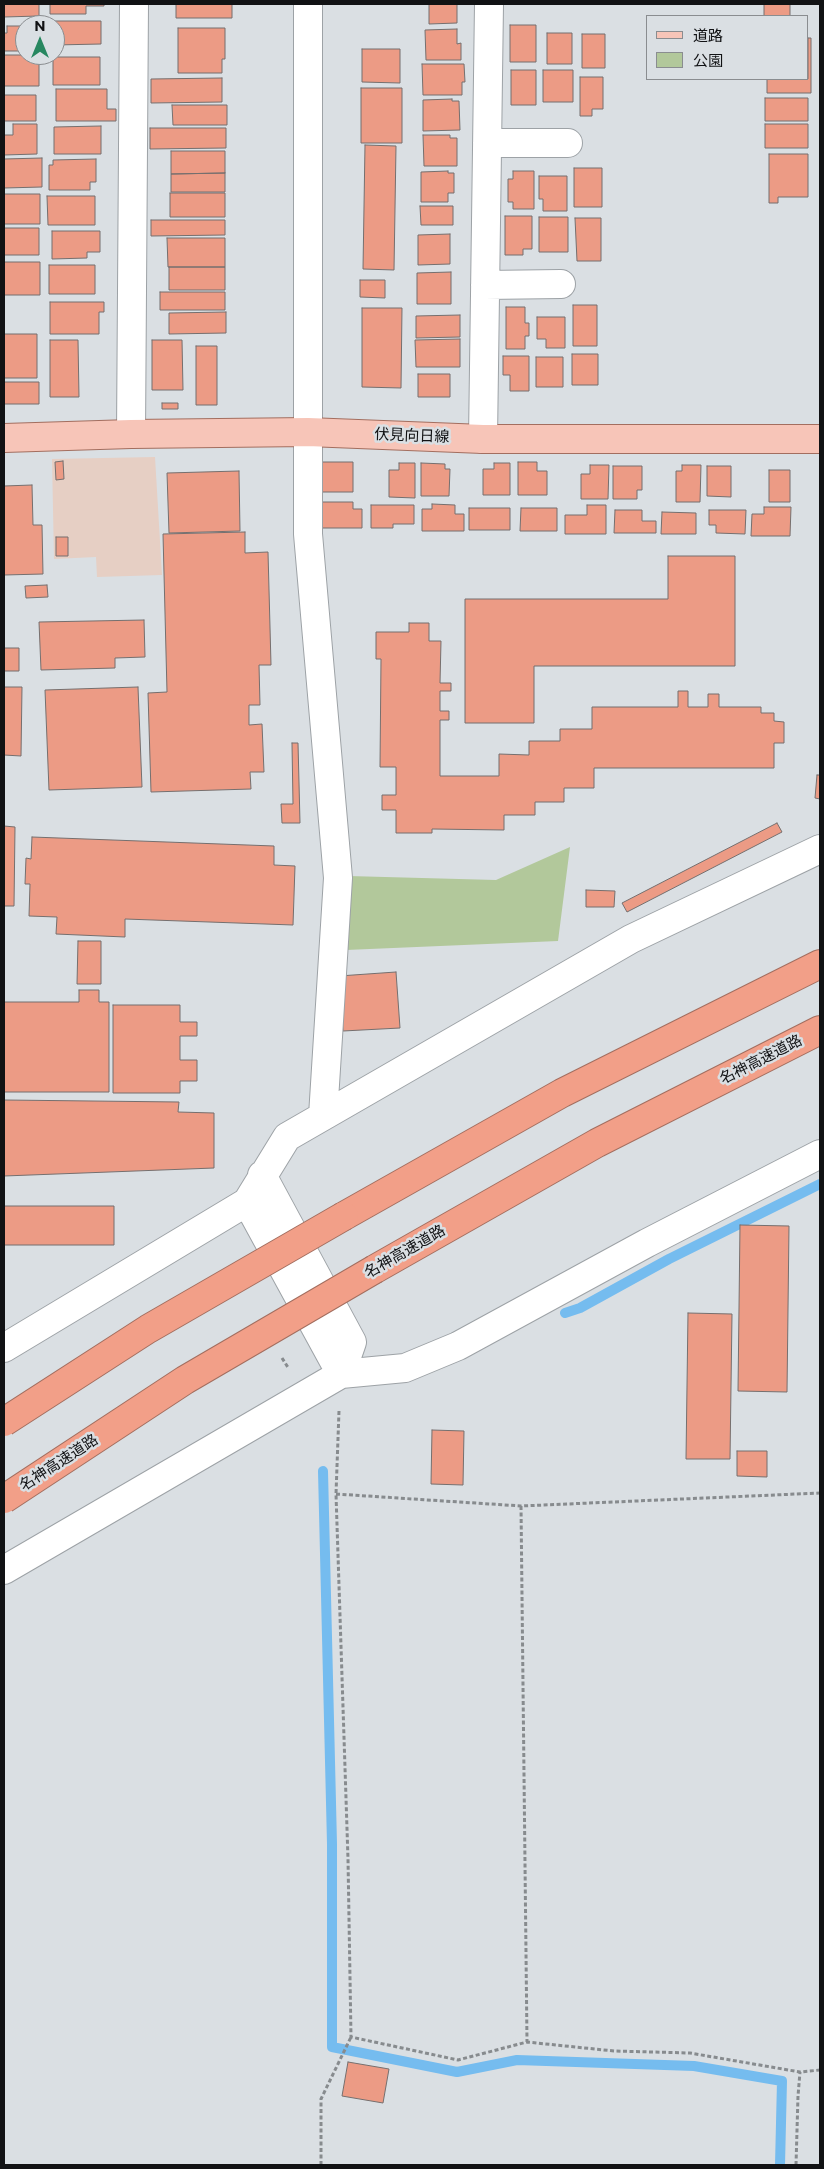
<!DOCTYPE html>
<meta charset="utf-8">
<style>
body{margin:0}
#map{position:relative;width:824px;height:2169px;overflow:hidden;background:#dadfe3;font-family:Montserrat,"Noto Sans JP",sans-serif}
canvas{display:block}
.frame{position:absolute;inset:0;border:5px solid #111214;pointer-events:none}
.legend{position:absolute;left:646px;top:15px;width:162px;height:65px;box-sizing:border-box;background:#dadfe3;border:1px solid #8a8d90;margin:0;padding:6px 9px;list-style:none;font-size:15px;color:#111214}
.legend li{display:flex;align-items:center;gap:10px;height:25px}
.legend b{width:25px;border:1px solid #8a8d90}
.north{position:absolute;left:15px;top:15px;width:50px;height:50px;box-sizing:border-box;background:#dadfe3;border:1px solid #8a8d90;border-radius:50%;rotate:0deg;font-size:14px;font-weight:700;line-height:20px;text-align:center;color:#111214}
.north::after{content:'';display:block;margin:auto;width:18px;height:22px;background:#278760;clip-path:polygon(50% 0,100% 100%,50% 72%,0 100%)}
</style>
<div id="map">
<canvas width="824" height="2169"></canvas>
<div class="frame"></div>
<ul class="legend">
<li><b style="height:6px;background:#f7c5b8"></b>道路</li>
<li><b style="height:14px;background:#b2c89b"></b>公園</li>
</ul>
<div class="north">N</div>
</div>
<script>
const ctx = document.querySelector('canvas').getContext('2d');
ctx.lineJoin = 'round';
function fill(path, color) { ctx.fillStyle = color; ctx.fill(path, 'evenodd'); }
const shape = rows => new Path2D(rows.map(r => 'M' + r).join(''));
function strokePath(path, color, width, dash) { ctx.strokeStyle = color; ctx.lineWidth = width; ctx.lineCap = dash ? 'butt' : 'round'; ctx.setLineDash(dash || []); ctx.stroke(path); }
function label(font, color, halo, rows, align = 'center') {
  ctx.font = font + ' Montserrat,"Noto Sans JP",sans-serif'; ctx.lineWidth = 5; ctx.setLineDash([]); ctx.textBaseline = 'middle'; ctx.strokeStyle = halo; ctx.fillStyle = color; for (const [text, x, y, turn = 0] of rows) {
    ctx.save(); ctx.translate(x, y); ctx.rotate((+turn || 0) * Math.PI / 180); ctx.textAlign = isNaN(turn) ? turn : align; if (halo) ctx.strokeText(text, 0, 0); ctx.fillText(text, 0, 0); ctx.restore();
  }
}
fill(shape([
 [155,457,162,575,97,577,96,557,54,559,52,459]
]), '#e6cfc4');
fill(shape([
 [570,847,558,941,346,950,348,876,496,880]
]), '#b2c89b');
strokePath(shape([
 [565,1313,580,1308,669,1259,820,1184],
 [323,1471,332,1844,332,2047,457,2072,517,2060,694,2066,782,2081,780,2165]
]), '#75bcef', 10);
const building = shape([
 [4,4,39,4,39,16,4,17,4,4],
 [50,4,104,4,104,6,86,6,86,14,50,14,50,4],
 [176,4,232,4,232,18,176,18,176,4],
 [429,4,457,4,457,23,429,24,429,4],
 [764,4,790,4,790,16,764,16,764,4],
 [51,21,101,21,101,44,55,45,55,25,51,25,51,21],
 [510,25,536,25,536,62,510,62,510,25],
 [7,26,25,26,25,51,4,51,4,33,7,33,7,26],
 [178,28,225,28,225,59,222,59,222,73,178,73,178,28],
 [457,29,457,44,461,43,461,60,426,60,425,30,457,29],
 [547,33,572,33,572,64,547,64,547,33],
 [582,34,605,34,605,68,582,68,582,34],
 [808,38,811,38,811,93,767,93,767,79,808,79,808,38],
 [362,49,400,49,400,83,362,82,362,49],
 [4,55,39,55,39,86,4,86,4,55],
 [53,57,100,57,100,85,53,85,53,57],
 [422,64,464,64,465,82,462,82,462,95,423,95,422,64],
 [511,70,536,70,536,105,511,105,511,70],
 [543,70,573,70,573,102,543,102,543,70],
 [580,77,603,77,603,109,592,109,592,116,580,116,580,77],
 [222,78,222,102,151,103,151,79,222,78],
 [361,88,402,88,402,143,361,143,361,88],
 [56,89,107,89,107,109,116,109,116,121,56,121,56,89],
 [4,95,36,95,36,121,4,121,4,95],
 [765,98,808,98,808,121,765,121,765,98],
 [452,99,452,101,459,101,460,130,423,131,423,100,452,99],
 [172,105,227,105,227,125,173,125,172,105],
 [13,124,37,124,37,154,4,155,4,135,13,135,13,124],
 [765,124,808,124,808,148,765,148,765,124],
 [101,126,101,154,54,154,54,127,101,126],
 [150,128,226,128,226,148,150,149,150,128],
 [423,135,450,135,450,138,457,138,457,166,424,166,423,135],
 [365,145,396,146,394,270,363,269,365,145],
 [171,151,225,151,225,173,171,174,171,151],
 [769,154,808,154,808,197,778,197,778,203,769,203,769,154],
 [42,158,42,187,4,188,4,159,42,158],
 [96,159,96,182,90,182,90,190,49,190,49,165,53,165,53,160,96,159],
 [574,168,602,168,602,207,574,207,574,168],
 [448,171,448,173,454,173,454,193,448,193,448,202,421,202,421,172,448,171],
 [513,171,534,171,534,209,513,209,513,202,508,202,508,179,513,179,513,171],
 [225,173,225,192,171,192,171,174,225,173],
 [539,176,567,176,567,211,543,211,543,199,539,199,539,176],
 [170,193,225,193,225,217,170,217,170,193],
 [4,194,40,194,40,224,4,224,4,194],
 [47,196,95,196,95,225,48,225,47,196],
 [420,206,453,206,453,225,421,225,420,206],
 [505,216,532,216,532,249,523,249,523,255,505,255,505,216],
 [539,217,568,217,568,252,539,252,539,217],
 [575,218,601,218,601,261,577,261,575,218],
 [151,220,225,220,225,235,151,236,151,220],
 [4,228,39,228,39,255,4,255,4,228],
 [52,231,100,231,100,252,87,252,87,258,52,259,52,231],
 [450,234,450,264,418,265,418,235,450,234],
 [167,238,225,238,225,267,168,267,167,238],
 [4,262,40,262,40,295,4,295,4,262],
 [49,265,95,265,95,294,49,294,49,265],
 [169,267,225,267,225,290,169,290,169,267],
 [451,272,451,304,417,304,417,273,451,272],
 [360,280,385,280,385,298,360,297,360,280],
 [160,292,225,292,225,310,160,310,160,292],
 [50,302,104,302,104,312,99,312,99,334,50,334,50,302],
 [573,305,597,305,597,346,573,346,573,305],
 [506,307,525,307,525,323,529,323,529,336,525,336,525,349,506,349,506,307],
 [362,308,402,308,401,388,362,387,362,308],
 [226,312,226,333,169,334,169,313,226,312],
 [460,315,460,337,416,338,416,316,460,315],
 [537,317,565,317,565,348,546,348,546,339,537,339,537,317],
 [4,334,37,334,37,378,4,378,4,334],
 [460,339,460,367,416,367,415,340,460,339],
 [50,340,78,340,79,397,50,397,50,340],
 [152,340,182,340,183,390,152,390,152,340],
 [196,346,217,346,217,405,196,405,196,346],
 [572,354,598,354,598,385,572,385,572,354],
 [503,356,529,356,529,391,510,391,510,375,503,375,503,356],
 [536,357,563,357,563,387,536,387,536,357],
 [418,374,450,374,450,397,418,397,418,374],
 [4,382,39,382,39,404,4,404,4,382],
 [162,403,178,403,178,409,162,409,162,403],
 [63,461,64,479,56,480,55,462,63,461],
 [318,462,353,462,353,492,317,492,318,462],
 [518,462,537,462,537,471,547,471,547,495,518,495,518,462],
 [399,463,415,463,415,498,389,497,389,470,399,470,399,463],
 [421,463,445,464,445,469,450,469,449,496,421,496,421,463],
 [494,463,510,463,510,495,483,495,483,469,494,469,494,463],
 [590,465,609,465,608,499,581,499,581,474,590,474,590,465],
 [682,465,701,465,700,502,676,502,676,471,682,471,682,465],
 [613,466,642,466,642,490,637,490,637,499,613,499,613,466],
 [707,466,731,466,731,497,707,496,707,466],
 [769,470,790,470,790,502,769,502,769,470],
 [239,471,240,531,169,533,167,473,239,471],
 [32,485,33,525,42,525,43,574,4,575,4,486,32,485],
 [318,502,353,502,353,509,362,509,362,528,318,528,318,502],
 [432,504,455,505,455,514,464,514,464,531,422,531,422,509,432,509,432,504],
 [371,505,414,505,414,524,393,524,393,528,371,528,371,505],
 [587,505,606,505,606,534,565,534,565,515,587,515,587,505],
 [764,507,791,507,790,536,751,536,752,514,764,514,764,507],
 [469,508,510,508,510,530,469,530,469,508],
 [521,508,557,508,557,531,520,531,521,508],
 [615,510,642,510,642,521,656,521,656,533,614,533,615,510],
 [709,510,746,510,745,534,716,533,716,525,709,525,709,510],
 [662,512,696,513,696,534,661,534,662,512],
 [245,532,245,553,268,552,271,665,259,665,260,705,249,705,249,725,262,724,264,772,250,772,251,789,151,792,148,693,167,692,163,534,245,532],
 [56,537,68,537,68,556,56,556,56,537],
 [668,556,735,556,735,666,534,666,534,723,465,723,465,599,668,599,668,556],
 [47,585,48,597,26,598,25,586,47,585],
 [144,620,145,657,115,658,115,668,41,670,39,622,144,620],
 [409,623,429,623,429,641,441,641,440,683,451,683,451,691,440,691,440,711,449,711,449,720,440,720,440,776,499,776,499,754,529,755,529,741,560,741,560,729,592,729,592,707,678,707,678,691,688,691,688,707,708,707,708,694,719,694,719,707,761,707,761,713,774,713,774,721,784,722,784,743,774,743,774,768,594,768,594,788,564,788,564,802,535,802,535,815,504,815,504,830,432,829,432,833,396,833,396,810,382,810,382,795,396,795,396,767,380,767,381,659,376,659,376,632,409,632,409,623],
 [4,648,19,648,19,671,4,671,4,648],
 [4,687,22,687,21,756,4,755,4,687],
 [138,687,142,787,49,790,45,690,138,687],
 [292,743,298,743,300,823,282,823,281,804,293,804,292,743],
 [817,775,820,775,820,799,815,798,817,775],
 [777,823,782,832,627,912,622,903,777,823],
 [4,826,15,827,14,906,4,906,4,826],
 [32,837,274,846,274,865,295,866,293,925,125,919,125,937,56,934,57,917,29,916,30,884,25,884,26,858,31,859,32,837],
 [586,890,615,891,614,907,586,907,586,890],
 [78,941,101,941,101,984,77,984,78,941],
 [396,972,400,1028,343,1031,339,976,396,972],
 [79,990,99,990,99,1002,109,1002,109,1092,4,1092,4,1002,79,1002,79,990],
 [113,1005,180,1005,180,1022,197,1022,197,1036,180,1036,180,1060,197,1060,197,1081,180,1081,180,1093,113,1093,113,1005],
 [4,1100,179,1102,178,1112,214,1113,214,1168,4,1176,4,1100],
 [4,1206,114,1206,114,1245,4,1245,4,1206],
 [740,1225,789,1226,787,1392,738,1391,740,1225],
 [688,1313,732,1314,730,1459,686,1459,688,1313],
 [432,1430,464,1431,463,1485,431,1484,432,1430],
 [737,1451,767,1451,767,1477,737,1476,737,1451],
 [348,2062,389,2069,383,2103,342,2096,348,2062]
]);
fill(building, '#ec9b85');
strokePath(building, '#756f6e', 1);
const minor = shape([
 [308,4,308,534,338,878,323,1116],
 [487,143,568,143],
 [485,285,561,284],
 [131,434,134,4],
 [483,439,489,4],
 [262,1175,352,1342,341,1374],
 [247,1202,341,1374],
 [4,1348,247,1202,287,1137,631,939,820,849],
 [4,1570,341,1374,405,1368,458,1346,647,1243,820,1154]
]);
const major = shape([
 [4,438,131,434,308,432,483,439,820,439]
]);
const highway = shape([
 [344,1216,562,1093,820,964],
 [375,1269,597,1143,820,1030]
]);
strokePath(minor, '#9da2a6', 30);
strokePath(major, '#a36e5f', 30);
strokePath(highway, '#a36e5f', 30);
strokePath(shape([
 [282,1358,289,1369],
 [339,1411,336,1494,348,1859,351,2037,458,2060,527,2042,614,2051,690,2053,800,2072,820,2070],
 [336,1494,521,1506,820,1493],
 [521,1506,527,2042],
 [321,2165,321,2099,351,2037],
 [796,2165,798,2096,800,2072]
]), '#878b8e', 3, [4, 2.5]);
strokePath(minor, '#fff', 28);
strokePath(major, '#f7c5b8', 28);
strokePath(highway, '#f29f88', 28);
const highwayBridge = shape([
 [4,1422,148,1329,344,1216],
 [4,1499,185,1380,375,1269]
]);
strokePath(highwayBridge, '#a36e5f', 30, []);
strokePath(highwayBridge, '#f29f88', 28);
label('15px', '#111214', '#dadfe3', [
 ["伏見向日線",412,436,2],
 ["名神高速道路",761,1060,-27],
 ["名神高速道路",405,1252,-30],
 ["名神高速道路",59,1463,-33]
]);
</script>
